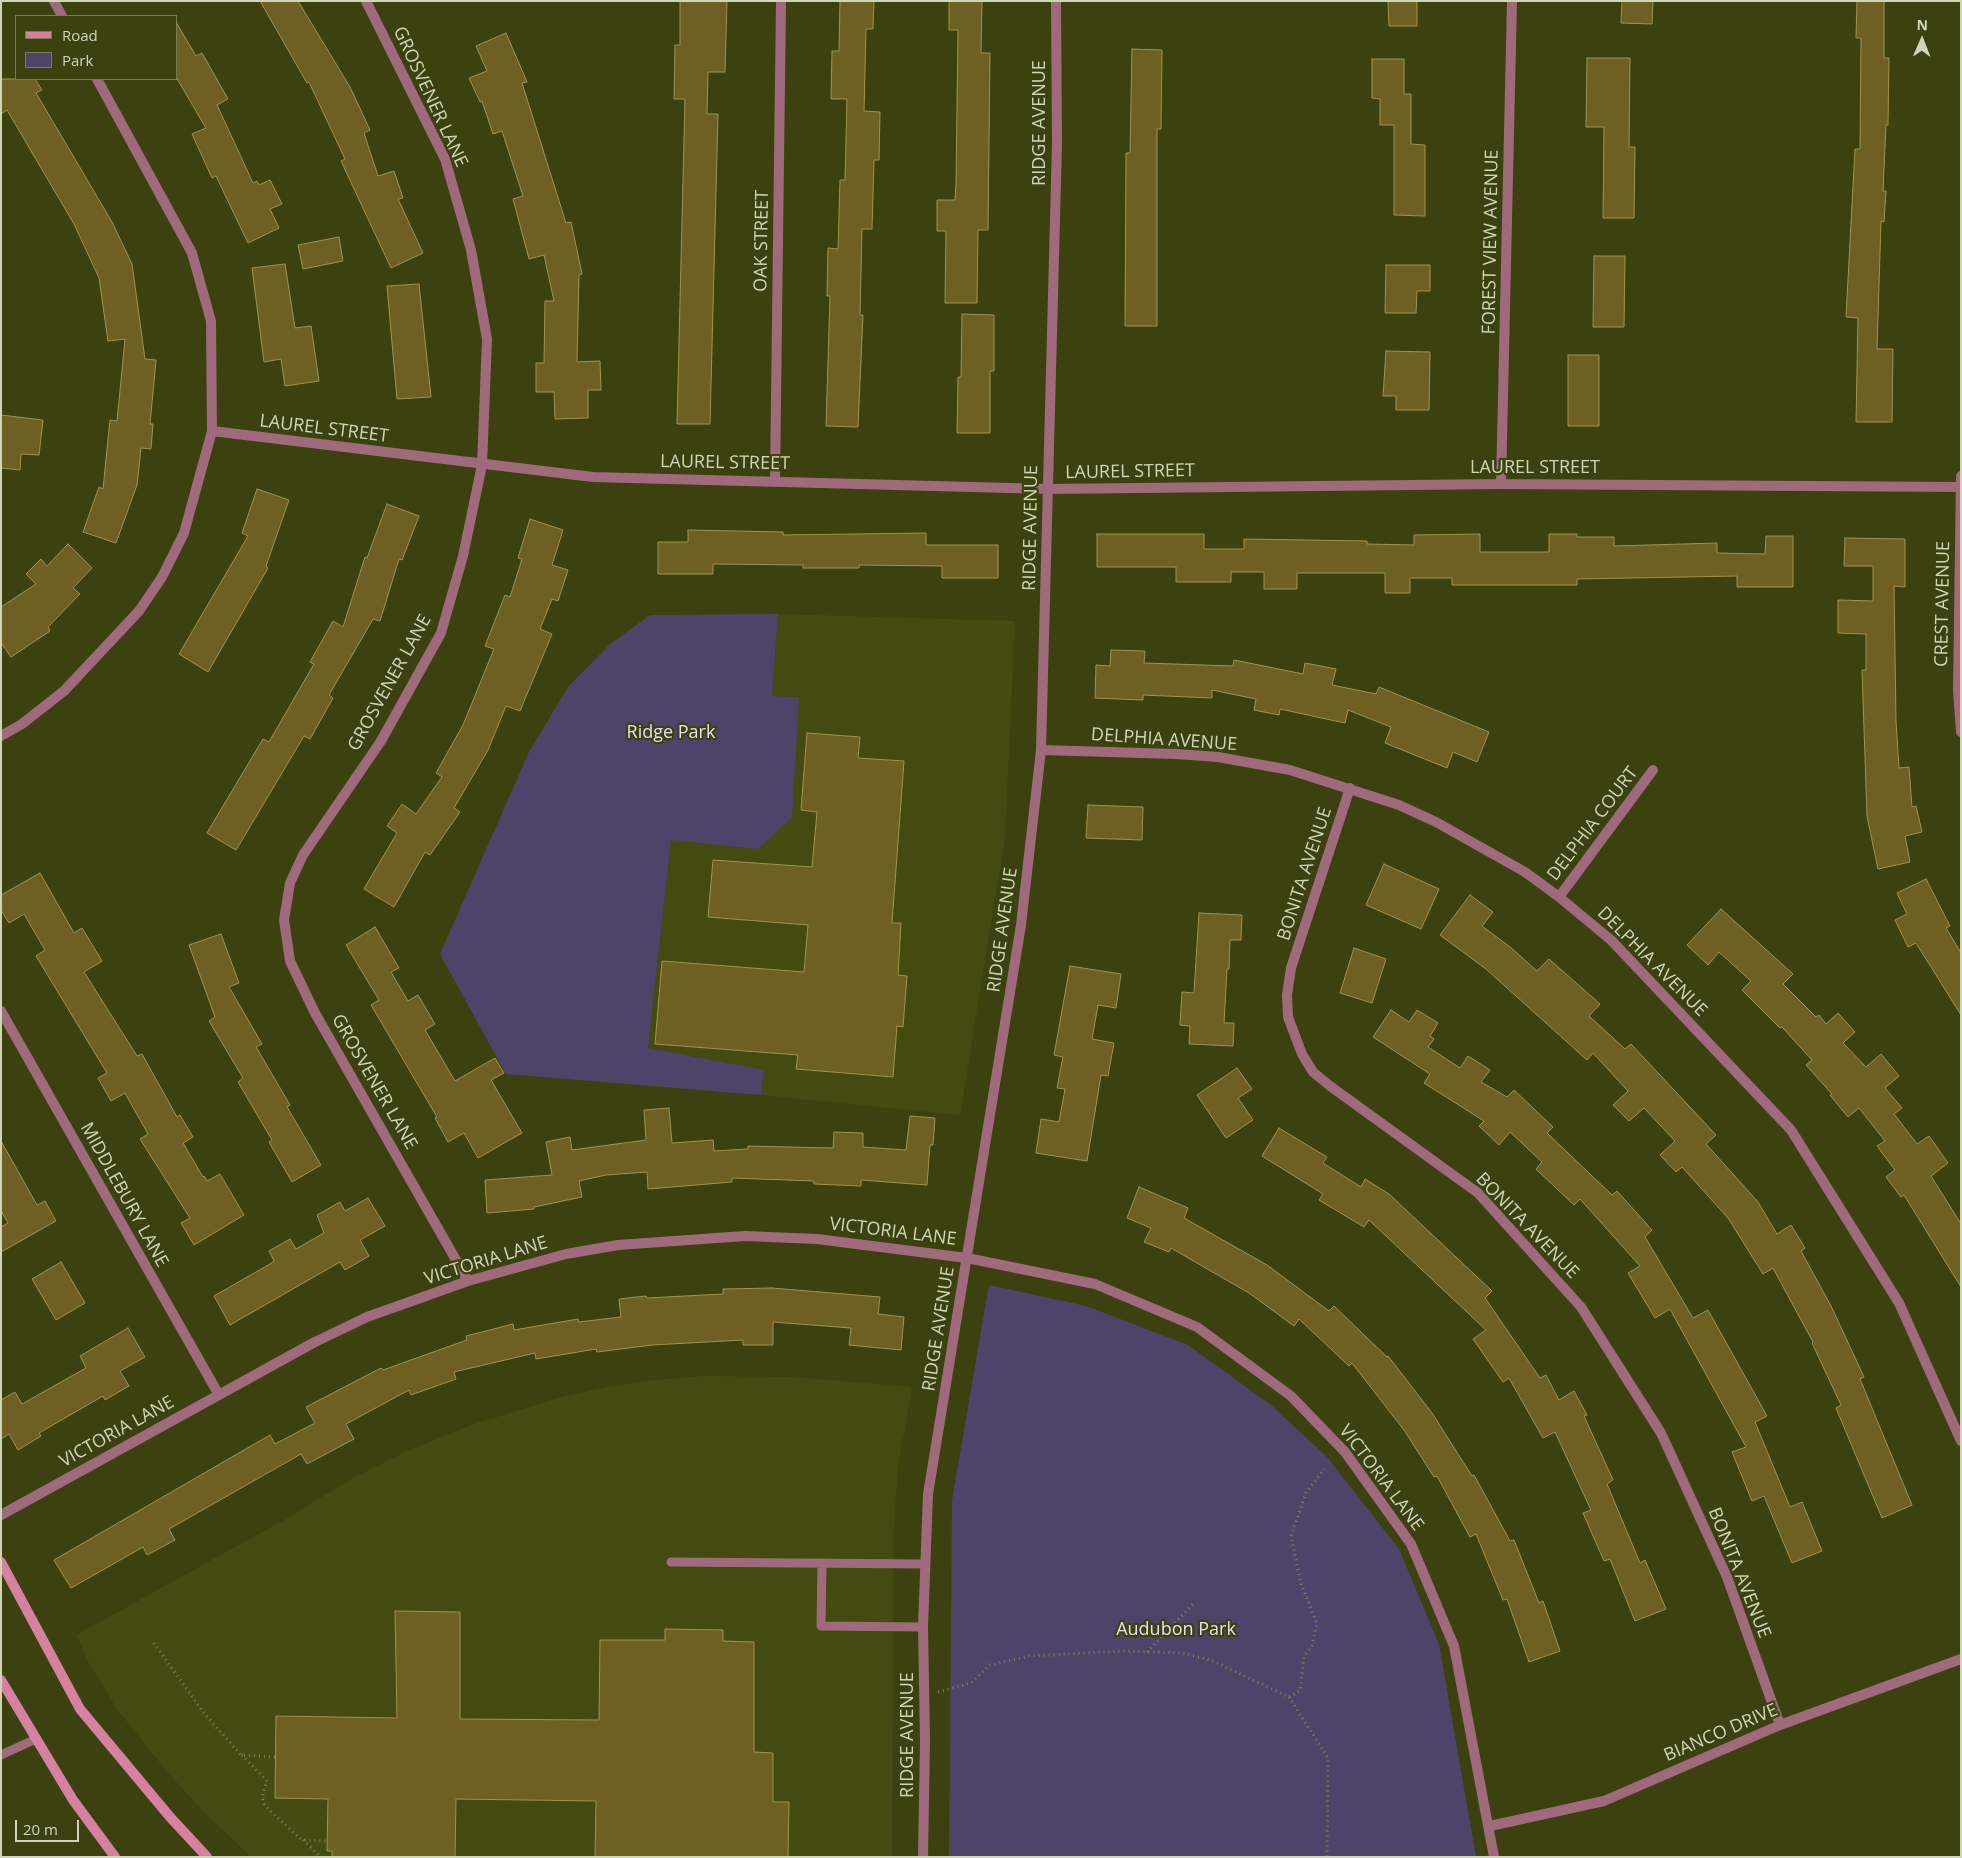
<!DOCTYPE html>
<style>
body{margin:0}
#map{position:relative;width:1962px;height:1858px;overflow:hidden;background:#3b4210;font-family:"Open Sans",sans-serif}
canvas{display:block}
.frame{position:absolute;inset:0;border:2px solid #cfd6b5;pointer-events:none}
.legend{position:absolute;left:15px;top:15px;width:162px;height:65px;box-sizing:border-box;background:#3b4210;border:1px solid #767d52;margin:0;padding:6px 9px;list-style:none;font-size:15px;color:#cfd6b5}
.legend li{display:flex;align-items:center;gap:10px;height:25px}
.legend b{width:25px;border:1px solid #767d52}
.north{position:absolute;left:1897px;top:15px;width:50px;height:50px;-webkit-text-stroke:4px #3b4210;paint-order:stroke;rotate:1deg;font-size:14px;font-weight:700;line-height:20px;text-align:center;color:#cfd6b5}
.north::after{content:'';display:block;margin:auto;width:18px;height:22px;background:#cfd6b5;clip-path:polygon(50% 0,100% 100%,50% 72%,0 100%)}
.scale{position:absolute;left:15px;top:1820px;width:64px;height:22px;box-sizing:border-box;border:2px solid #cfd6b5;border-top:0;padding-left:6px;font-size:15px;line-height:18px;white-space:nowrap;color:#cfd6b5;-webkit-text-stroke:4px #3b4210;paint-order:stroke}
</style>
<div id="map">
<canvas width="1962" height="1858"></canvas>
<div class="frame"></div>
<ul class="legend">
<li><b style="height:6px;background:#d681a0"></b>Road</li>
<li><b style="height:14px;background:#4e4469"></b>Park</li>
</ul>
<div class="north">N</div>
<div class="scale">20 m</div>
</div>
<script>
const ctx = document.querySelector('canvas').getContext('2d');
ctx.lineJoin = 'round';
function fill(path, color) { ctx.fillStyle = color; ctx.fill(path, 'evenodd'); }
const shape = rows => new Path2D(rows.map(r => 'M' + r).join(''));
function strokePath(path, color, width, dash) { ctx.strokeStyle = color; ctx.lineWidth = width; ctx.lineCap = dash ? 'butt' : 'round'; ctx.setLineDash(dash || []); ctx.stroke(path); }
function label(font, color, halo, rows, align = 'center') {
  ctx.font = font + ' "Open Sans",sans-serif'; ctx.lineWidth = 4.5; ctx.setLineDash([]); ctx.textBaseline = 'middle'; ctx.strokeStyle = halo; ctx.fillStyle = color; for (const [text, x, y, turn = 0] of rows) {
    ctx.save(); ctx.translate(x, y); ctx.rotate((+turn || 0) * Math.PI / 180); ctx.textAlign = isNaN(turn) ? turn : align; if (halo) ctx.strokeText(text, 0, 0); ctx.fillText(text, 0, 0); ctx.restore();
  }
}
fill(shape([
 [778,614,1015,621,1005,837,960,1115,761,1095,764,1071,648,1048,671,839,758,849,798,697,772,696],
 [703,1376,794,1377,912,1387,898,1467,894,1525,892,1857,251,1857,203,1811,168,1773,117,1709,89,1663,76,1635,284,1520,355,1477,407,1451,474,1424,558,1398,606,1387,655,1380]
]), '#434b11');
fill(shape([
 [778,614,772,696,799,697,792,817,758,849,671,840,648,1048,764,1070,761,1095,506,1074,440,954,529,752,568,687,609,645,650,615],
 [989,1285,1086,1306,1188,1345,1271,1405,1327,1457,1399,1549,1439,1644,1476,1857,949,1857,952,1500]
]), '#4e4469');
const building = shape([
 [260,1,298,1,350,87,370,130,364,133,378,176,394,171,403,198,398,199,423,253,391,268,341,161,345,159,309,82,307,83,260,1],
 [680,1,727,1,725,72,708,72,707,114,718,114,710,424,677,424,685,99,674,99,675,45,680,45,680,1],
 [840,1,874,1,873,29,866,29,864,111,880,112,879,160,874,160,872,229,862,229,860,315,863,315,858,427,826,426,830,296,827,296,828,248,838,249,840,180,845,180,847,99,831,99,832,51,839,51,840,1],
 [949,1,982,1,981,53,990,53,988,230,978,230,977,303,945,303,946,231,937,231,937,200,955,200,956,183,958,30,949,30,949,1],
 [1388,1,1417,1,1417,26,1389,26,1388,1],
 [1622,1,1653,1,1652,24,1621,23,1622,1],
 [1857,1,1884,1,1884,58,1889,58,1888,125,1886,125,1883,191,1886,191,1884,222,1881,221,1877,349,1893,349,1892,422,1856,422,1858,318,1846,317,1855,149,1860,149,1861,38,1856,38,1857,1],
 [176,22,196,56,202,53,228,99,217,105,253,183,257,181,259,185,270,180,282,204,270,209,279,228,248,243,216,176,212,178,192,134,206,128,176,77,176,22],
 [506,33,527,82,522,83,566,223,571,222,582,274,579,275,577,362,600,361,601,390,588,390,588,418,555,419,554,392,536,392,536,363,544,363,545,301,554,301,544,255,529,259,513,199,523,196,502,131,493,134,482,101,480,102,469,78,487,71,476,46,506,33],
 [1132,49,1162,50,1161,129,1157,129,1157,326,1125,326,1126,153,1130,153,1132,49],
 [1587,58,1630,58,1629,147,1635,147,1634,218,1603,218,1604,127,1586,127,1587,58],
 [1372,59,1404,59,1404,94,1411,94,1411,144,1425,145,1425,216,1394,215,1394,125,1380,125,1380,99,1372,98,1372,59],
 [1,79,35,79,42,90,36,93,112,222,132,264,145,359,156,360,150,424,153,424,151,449,141,448,137,485,116,543,83,532,99,487,103,489,110,420,117,421,125,339,108,341,99,278,74,224,7,110,1,114,1,79],
 [339,237,343,261,303,269,298,245,339,237],
 [1594,256,1625,256,1624,327,1593,327,1594,256],
 [285,264,295,328,311,326,319,381,285,386,281,359,264,362,252,268,285,264],
 [1386,265,1430,265,1430,291,1417,291,1416,313,1385,313,1386,265],
 [419,284,431,397,397,399,387,286,419,284],
 [962,314,994,315,994,371,990,371,990,433,957,433,958,377,961,377,962,314],
 [1386,351,1430,352,1429,410,1396,410,1396,396,1383,396,1386,351],
 [1568,355,1599,355,1599,426,1568,426,1568,355],
 [1,415,43,420,39,455,21,454,20,470,1,468,1,415],
 [257,489,289,500,266,566,268,568,208,672,179,654,248,536,242,533,257,489],
 [387,504,419,516,402,560,399,559,380,621,373,619,329,695,333,698,310,739,304,736,236,850,207,833,263,739,269,742,314,664,310,662,333,621,343,627,365,557,367,558,387,504],
 [530,519,563,530,552,565,568,570,558,601,552,599,540,629,552,634,520,711,506,706,488,750,454,808,460,812,430,855,425,852,394,907,364,889,397,833,387,826,402,804,416,814,442,777,436,773,463,725,494,649,485,646,505,595,510,597,522,559,518,558,530,519],
 [688,530,783,532,783,535,926,533,926,545,998,545,998,578,942,578,942,566,859,565,859,568,803,568,803,565,713,564,713,574,658,574,658,542,688,542,688,530],
 [1097,534,1204,534,1204,549,1244,549,1244,539,1367,541,1367,544,1414,545,1414,535,1480,534,1480,552,1549,552,1549,534,1577,534,1577,537,1614,537,1614,546,1717,543,1717,553,1765,554,1766,536,1793,536,1793,587,1737,587,1737,576,1577,579,1577,585,1452,585,1452,578,1410,578,1410,593,1385,593,1385,573,1297,573,1297,589,1264,589,1264,572,1231,572,1231,582,1176,582,1176,567,1097,567,1097,534],
 [1845,538,1905,539,1905,587,1894,586,1896,721,1899,768,1909,767,1912,807,1916,806,1922,832,1905,836,1910,862,1878,869,1867,816,1862,670,1866,670,1866,634,1838,633,1838,600,1873,601,1873,566,1844,566,1845,538],
 [68,544,92,568,73,588,80,594,48,627,50,631,11,657,1,643,1,607,36,584,26,574,41,559,47,566,68,544],
 [1111,650,1145,651,1144,663,1233,666,1234,660,1303,674,1305,663,1336,669,1332,685,1376,694,1379,687,1489,732,1477,762,1453,752,1447,768,1385,743,1391,727,1348,710,1345,723,1280,709,1279,715,1254,710,1256,699,1212,690,1212,698,1143,695,1143,700,1095,698,1096,665,1110,666,1111,650],
 [807,733,860,737,858,758,904,761,892,923,901,923,898,975,907,976,903,1027,897,1026,893,1077,796,1069,798,1055,655,1044,662,961,804,972,808,925,708,917,713,860,812,867,817,812,801,810,807,733],
 [1088,805,1143,807,1142,840,1086,838,1088,805],
 [1384,864,1439,889,1421,929,1366,905,1384,864],
 [40,873,74,933,82,928,102,961,84,972,137,1056,142,1054,177,1117,180,1115,193,1137,183,1143,203,1177,204,1176,207,1181,220,1174,244,1215,194,1245,181,1223,190,1218,140,1139,148,1134,125,1093,111,1101,98,1078,107,1073,36,956,45,950,24,914,9,923,1,910,1,895,40,873],
 [1926,879,1950,926,1946,928,1961,953,1961,1015,1916,943,1908,947,1895,920,1907,914,1897,893,1926,879],
 [1470,895,1493,912,1482,926,1510,947,1537,971,1549,959,1600,1004,1589,1016,1625,1049,1631,1044,1716,1135,1706,1144,1758,1202,1777,1234,1791,1225,1805,1248,1801,1251,1831,1306,1864,1377,1860,1379,1912,1505,1882,1518,1836,1408,1841,1405,1812,1343,1813,1342,1773,1268,1763,1274,1728,1218,1682,1167,1676,1172,1660,1155,1675,1141,1644,1108,1629,1121,1613,1105,1628,1091,1593,1053,1587,1060,1486,969,1440,935,1470,895],
 [1721,909,1793,974,1783,984,1816,1017,1819,1015,1826,1024,1838,1013,1855,1032,1843,1043,1866,1067,1881,1054,1899,1076,1885,1088,1902,1108,1894,1114,1917,1144,1929,1136,1948,1163,1931,1176,1961,1224,1961,1287,1904,1195,1901,1197,1886,1177,1895,1170,1877,1146,1885,1141,1859,1108,1848,1117,1830,1095,1832,1094,1806,1065,1812,1060,1782,1027,1780,1028,1742,990,1751,981,1719,952,1708,965,1687,945,1721,909],
 [1199,913,1242,915,1241,940,1230,940,1229,969,1227,969,1224,1023,1234,1023,1233,1046,1189,1044,1190,1026,1180,1025,1182,992,1194,993,1199,913],
 [375,927,399,968,391,972,408,1001,418,995,435,1024,425,1030,455,1081,495,1058,504,1073,491,1080,522,1133,478,1158,464,1133,448,1142,435,1118,437,1117,371,1005,379,1000,346,945,375,927],
 [221,934,239,983,229,987,262,1044,256,1047,290,1105,287,1107,321,1165,292,1182,269,1142,272,1140,238,1082,243,1078,209,1021,215,1017,189,945,221,934],
 [1354,948,1386,959,1372,1003,1340,993,1354,948],
 [1070,966,1121,974,1116,1008,1098,1005,1092,1039,1114,1043,1108,1076,1101,1075,1087,1161,1036,1153,1041,1119,1059,1122,1065,1089,1057,1088,1063,1057,1054,1055,1070,966],
 [1391,1010,1409,1022,1417,1010,1438,1023,1430,1036,1434,1039,1428,1047,1460,1068,1468,1056,1490,1070,1481,1082,1507,1097,1514,1090,1553,1127,1547,1133,1612,1195,1617,1191,1652,1230,1645,1237,1693,1318,1708,1310,1767,1416,1755,1422,1790,1507,1802,1502,1822,1551,1792,1563,1764,1496,1752,1501,1732,1452,1746,1447,1670,1309,1655,1318,1628,1273,1640,1266,1580,1199,1574,1205,1536,1169,1542,1162,1510,1132,1499,1145,1479,1126,1484,1121,1424,1083,1430,1074,1373,1037,1391,1010],
 [1237,1068,1252,1089,1238,1098,1253,1120,1226,1138,1197,1095,1237,1068],
 [669,1108,672,1143,713,1140,714,1151,748,1149,748,1146,833,1148,834,1132,863,1133,863,1147,906,1150,910,1116,935,1118,933,1145,930,1145,927,1185,861,1180,861,1186,814,1184,814,1181,732,1178,732,1182,648,1189,647,1172,606,1175,579,1181,582,1197,534,1207,534,1209,487,1213,485,1180,552,1175,546,1142,570,1137,572,1150,646,1140,644,1110,669,1108],
 [1279,1128,1327,1157,1323,1163,1361,1187,1365,1179,1389,1194,1492,1291,1485,1298,1540,1378,1546,1375,1559,1400,1574,1391,1587,1415,1584,1416,1613,1480,1607,1484,1640,1563,1645,1560,1666,1609,1635,1621,1610,1559,1604,1561,1583,1513,1591,1510,1555,1432,1543,1438,1509,1378,1503,1382,1473,1339,1486,1330,1369,1220,1364,1227,1319,1200,1323,1194,1262,1156,1279,1128],
 [1,1141,37,1205,45,1201,56,1221,1,1252,1,1227,8,1223,1,1211,1,1141],
 [1139,1187,1188,1208,1184,1218,1267,1265,1329,1311,1334,1306,1387,1357,1388,1356,1432,1413,1472,1476,1474,1475,1510,1541,1514,1540,1539,1603,1543,1601,1560,1651,1529,1662,1507,1599,1503,1600,1476,1534,1470,1537,1437,1476,1434,1477,1404,1430,1352,1363,1349,1366,1299,1319,1294,1326,1249,1293,1171,1248,1169,1252,1144,1242,1151,1228,1127,1218,1139,1187],
 [368,1198,385,1226,360,1240,369,1256,345,1270,340,1262,230,1325,214,1296,270,1264,274,1261,269,1251,290,1239,296,1249,324,1233,317,1215,340,1202,345,1211,368,1198],
 [61,1262,85,1303,56,1320,32,1279,61,1262],
 [772,1288,880,1297,878,1314,904,1317,901,1350,849,1345,851,1328,773,1322,773,1345,743,1345,743,1340,652,1345,597,1352,596,1349,536,1359,535,1353,454,1372,456,1379,411,1395,409,1390,346,1424,354,1439,307,1464,301,1454,169,1529,175,1540,147,1555,143,1547,71,1588,54,1560,270,1435,275,1444,315,1423,306,1407,381,1368,383,1370,467,1340,466,1336,513,1324,514,1330,578,1319,579,1322,621,1317,619,1299,646,1296,647,1298,723,1294,723,1289,772,1288],
 [128,1328,145,1357,120,1371,129,1386,105,1400,103,1396,39,1433,41,1436,18,1450,9,1434,1,1439,1,1400,15,1392,22,1404,86,1368,80,1356,128,1328],
 [395,1611,460,1612,460,1719,599,1720,600,1640,665,1640,665,1629,723,1630,723,1641,754,1642,754,1752,773,1753,773,1802,789,1802,788,1857,595,1857,596,1801,456,1799,455,1857,332,1857,332,1851,327,1851,328,1799,275,1798,276,1716,397,1718,395,1611]
]);
fill(building, '#6e6022');
strokePath(building, '#a19250', 1);
strokePath(shape([
 [154,1643,203,1712,241,1755,275,1757],
 [1147,1652,1194,1603],
 [938,1692,971,1683,990,1665,1029,1656,1123,1651,1183,1653,1213,1661,1289,1697,1300,1691,1304,1657,1312,1646,1317,1623,1301,1584,1291,1536,1306,1493,1324,1469],
 [1289,1697,1328,1758,1327,1857],
 [242,1755,267,1781,262,1797,265,1806,302,1840,327,1841],
 [303,1840,321,1857]
]), '#7e855b', 3, [1, 4]);
strokePath(shape([
 [671,1562,924,1564],
 [822,1563,821,1626,923,1627],
 [1,1755,36,1739]
]), '#a06a7d', 9);
strokePath(shape([
 [54,1,62,16],
 [366,1,445,159,471,250,487,339,482,465,463,556,441,633,381,741,303,855,290,883,284,920,290,961,315,1013,468,1281],
 [212,431,593,477,1048,489,1501,484,1961,487],
 [1961,476,1958,691,1961,732],
 [775,480,781,1],
 [1501,484,1512,1],
 [1,736,22,724,64,691,139,611,162,577,184,533,212,431,211,321,192,253,97,79],
 [1041,750,1176,754,1218,757,1290,770,1399,805,1436,822,1525,872,1559,897,1611,940,1791,1130,1899,1303,1961,1441],
 [1350,788,1291,968,1287,995,1288,1017,1302,1054,1313,1072,1330,1086,1478,1193,1581,1307,1661,1433,1727,1577,1780,1725],
 [1559,897,1653,770],
 [1,1011,219,1395],
 [1,1515,313,1343,367,1317,468,1281,566,1254,618,1245,745,1236,817,1239,967,1258,1095,1284,1197,1327,1291,1396,1345,1452,1411,1544,1454,1646,1494,1857],
 [1490,1826,1604,1801,1780,1725,1961,1659],
 [923,1857,925,1740,923,1627,928,1494,1021,925,1041,750,1057,143,1056,1]
]), '#a06a7d', 10);
strokePath(shape([
 [1,1562,80,1709,170,1817,207,1857],
 [1,1680,73,1800,115,1857]
]), '#d681a0', 10);
label('18px', '#cfd6b5', '#3b4210', [
 ["GROSVENER LANE",430,97,65],
 ["RIDGE AVENUE",1040,123,-90],
 ["OAK STREET",762,241,-89],
 ["FOREST VIEW AVENUE",1491,242,-89],
 ["LAUREL STREET",324,429,7],
 ["LAUREL STREET",725,463,1],
 ["LAUREL STREET",1535,468],
 ["LAUREL STREET",1130,472,-1],
 ["RIDGE AVENUE",1031,528,-89],
 ["CREST AVENUE",1943,604,-89],
 ["GROSVENER LANE",390,683,-61],
 ["DELPHIA AVENUE",1164,740,4],
 ["DELPHIA COURT",1593,824,-53],
 ["BONITA AVENUE",1305,874,-72],
 ["RIDGE AVENUE",1003,930,-82],
 ["DELPHIA AVENUE",1652,962,45],
 ["GROSVENER LANE",374,1082,60],
 ["MIDDLEBURY LANE",124,1195,61],
 ["BONITA AVENUE",1527,1226,46],
 ["VICTORIA LANE",893,1232,7],
 ["VICTORIA LANE",486,1261,-17],
 ["RIDGE AVENUE",939,1329,-81],
 ["VICTORIA LANE",117,1432,-29],
 ["VICTORIA LANE",1381,1478,53],
 ["BONITA AVENUE",1739,1573,68],
 ["BIANCO DRIVE",1721,1733,-23],
 ["RIDGE AVENUE",908,1735,-90]
]);
label('18px', '#e4dff3', '#3b4210', [
 ["Ridge Park",671,733],
 ["Audubon Park",1176,1630]
]);
</script>
